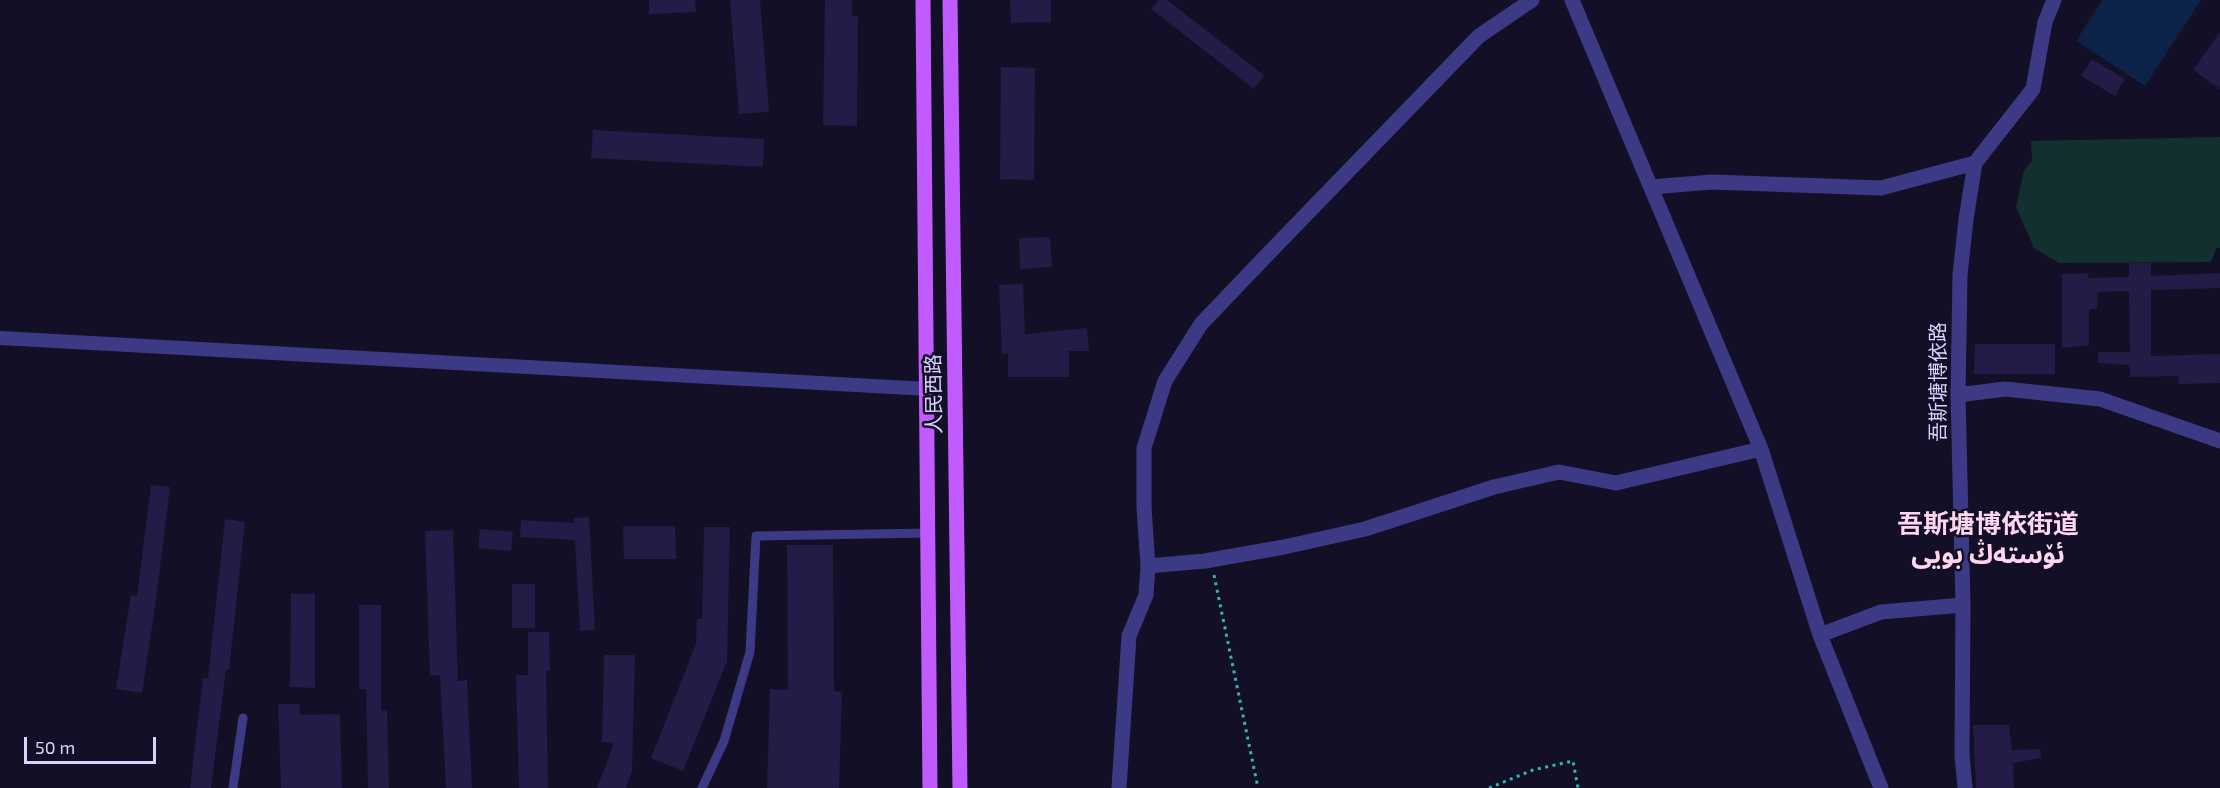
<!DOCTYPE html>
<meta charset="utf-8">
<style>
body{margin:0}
#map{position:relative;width:2220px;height:788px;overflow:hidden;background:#130f26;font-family:"Exo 2",sans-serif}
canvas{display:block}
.scale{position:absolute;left:24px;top:737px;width:132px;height:27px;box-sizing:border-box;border:3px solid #d9d4ff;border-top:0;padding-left:8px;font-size:18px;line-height:21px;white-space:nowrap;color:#d9d4ff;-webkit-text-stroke:4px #130f26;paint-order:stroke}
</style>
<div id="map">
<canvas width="2220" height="788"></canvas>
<div class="scale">50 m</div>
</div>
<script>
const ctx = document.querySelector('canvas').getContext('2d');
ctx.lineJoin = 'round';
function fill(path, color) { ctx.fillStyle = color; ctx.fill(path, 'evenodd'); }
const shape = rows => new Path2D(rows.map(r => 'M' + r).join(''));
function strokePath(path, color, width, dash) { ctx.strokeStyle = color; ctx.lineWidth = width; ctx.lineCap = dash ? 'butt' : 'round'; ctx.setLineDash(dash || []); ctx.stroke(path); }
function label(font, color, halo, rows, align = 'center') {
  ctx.font = font + ' "Exo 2","Noto Sans Arabic","Noto Sans SC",sans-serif'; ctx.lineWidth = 5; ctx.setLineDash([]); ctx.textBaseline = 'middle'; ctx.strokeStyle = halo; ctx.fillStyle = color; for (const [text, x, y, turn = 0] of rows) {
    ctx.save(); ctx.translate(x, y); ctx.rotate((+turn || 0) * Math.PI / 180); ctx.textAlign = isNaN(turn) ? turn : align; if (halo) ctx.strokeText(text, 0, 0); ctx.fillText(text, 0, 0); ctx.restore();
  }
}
fill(shape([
 [2220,137,2220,248,2216,248,2211,262,2059,263,2034,248,2016,207,2024,170,2032,161,2031,141]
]), '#12302f');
fill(shape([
 [2102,0,2201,0,2145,86,2076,41]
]), '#0c2248');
fill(shape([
 [649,0,695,0,696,12,649,14],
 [730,0,760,0,769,112,739,114],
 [825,0,852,0,852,16,858,16,857,126,823,125],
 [1010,0,1051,0,1051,22,1011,23],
 [1159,0,1167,0,1264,75,1254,89,1151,9],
 [2220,32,2220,89,2193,70],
 [2092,59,2125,79,2115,96,2081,76],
 [1001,67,1035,68,1034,180,1000,179],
 [593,130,764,139,763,167,591,158],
 [1050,237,1052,267,1020,269,1019,238],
 [2129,263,2151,263,2151,276,2220,273,2220,288,2151,290,2151,356,2220,354,2220,383,2178,384,2179,376,2130,377,2130,365,2098,363,2098,352,2130,352,2129,291,2098,292,2097,309,2089,309,2089,345,2062,348,2062,274,2088,273,2088,278,2129,277],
 [1023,284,1025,334,1087,328,1089,351,1069,351,1069,377,1008,377,1008,353,1002,354,999,285],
 [1975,344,2055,344,2055,374,1974,374],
 [151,485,170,487,156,599,142,693,116,689,131,595,137,596],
 [589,517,595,630,580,631,575,540,520,537,521,520,574,523,574,518],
 [225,519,245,522,229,670,226,669,211,788,190,788,203,678,208,678],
 [623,526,675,526,676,559,624,559],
 [704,527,730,527,727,661,683,771,651,758,696,644,697,619,702,619],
 [480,529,513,532,511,551,478,548],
 [453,530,458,681,467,680,472,788,446,788,440,675,430,676,425,531],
 [787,545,833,545,834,691,842,692,839,788,767,788,770,689,788,690],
 [512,584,535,584,535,628,512,628],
 [291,594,315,594,315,688,290,687],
 [359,605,381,605,381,710,387,710,389,788,368,788,366,689,359,689],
 [528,632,549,632,550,671,546,671,548,788,519,788,516,675,528,675],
 [604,655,635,655,632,771,626,788,597,788,614,743,602,742],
 [278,704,299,704,300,715,340,714,342,788,281,788],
 [1973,725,2009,725,2012,750,2040,749,2041,758,2013,763,2014,788,1976,788]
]), '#241b47');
strokePath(shape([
 [1214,575,1258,788],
 [1489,788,1533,770,1573,761,1578,788]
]), '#2fb8b0', 3, [3, 4.5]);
strokePath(shape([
 [233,788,243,718],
 [702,788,724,741,750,652,756,536,929,533]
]), '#3d3a85', 9);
strokePath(shape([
 [0,338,928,389]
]), '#3d3a85', 14);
strokePath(shape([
 [1572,0,1761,449,1820,635,1881,788],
 [1651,187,1712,182,1881,188,1975,163],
 [1958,395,2005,389,2100,399,2220,441],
 [1148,566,1205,561,1284,547,1365,529,1494,487,1559,472,1616,483,1761,449],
 [1820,635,1881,612,1963,605],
 [1119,788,1129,636,1146,595,1148,566,1144,507,1144,448,1165,381,1201,324,1265,257,1479,36,1532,0],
 [1965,788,1962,755,1963,605,1958,395,1960,275,1966,219,1975,163,2033,89,2045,22,2054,0]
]), '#3d3a85', 15);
strokePath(shape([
 [923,0,930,788],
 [950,0,960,788]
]), '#c25bff', 15);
label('20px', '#d9d4ff', '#130f26', [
 ["吾斯塘博依路",1938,382,-90],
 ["人民西路",934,394,-91]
]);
label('bold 26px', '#ffd6f0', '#130f26', [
 ["吾斯塘博依街道",1988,524],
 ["ئۆستەڭ بويى",1988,554]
]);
</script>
